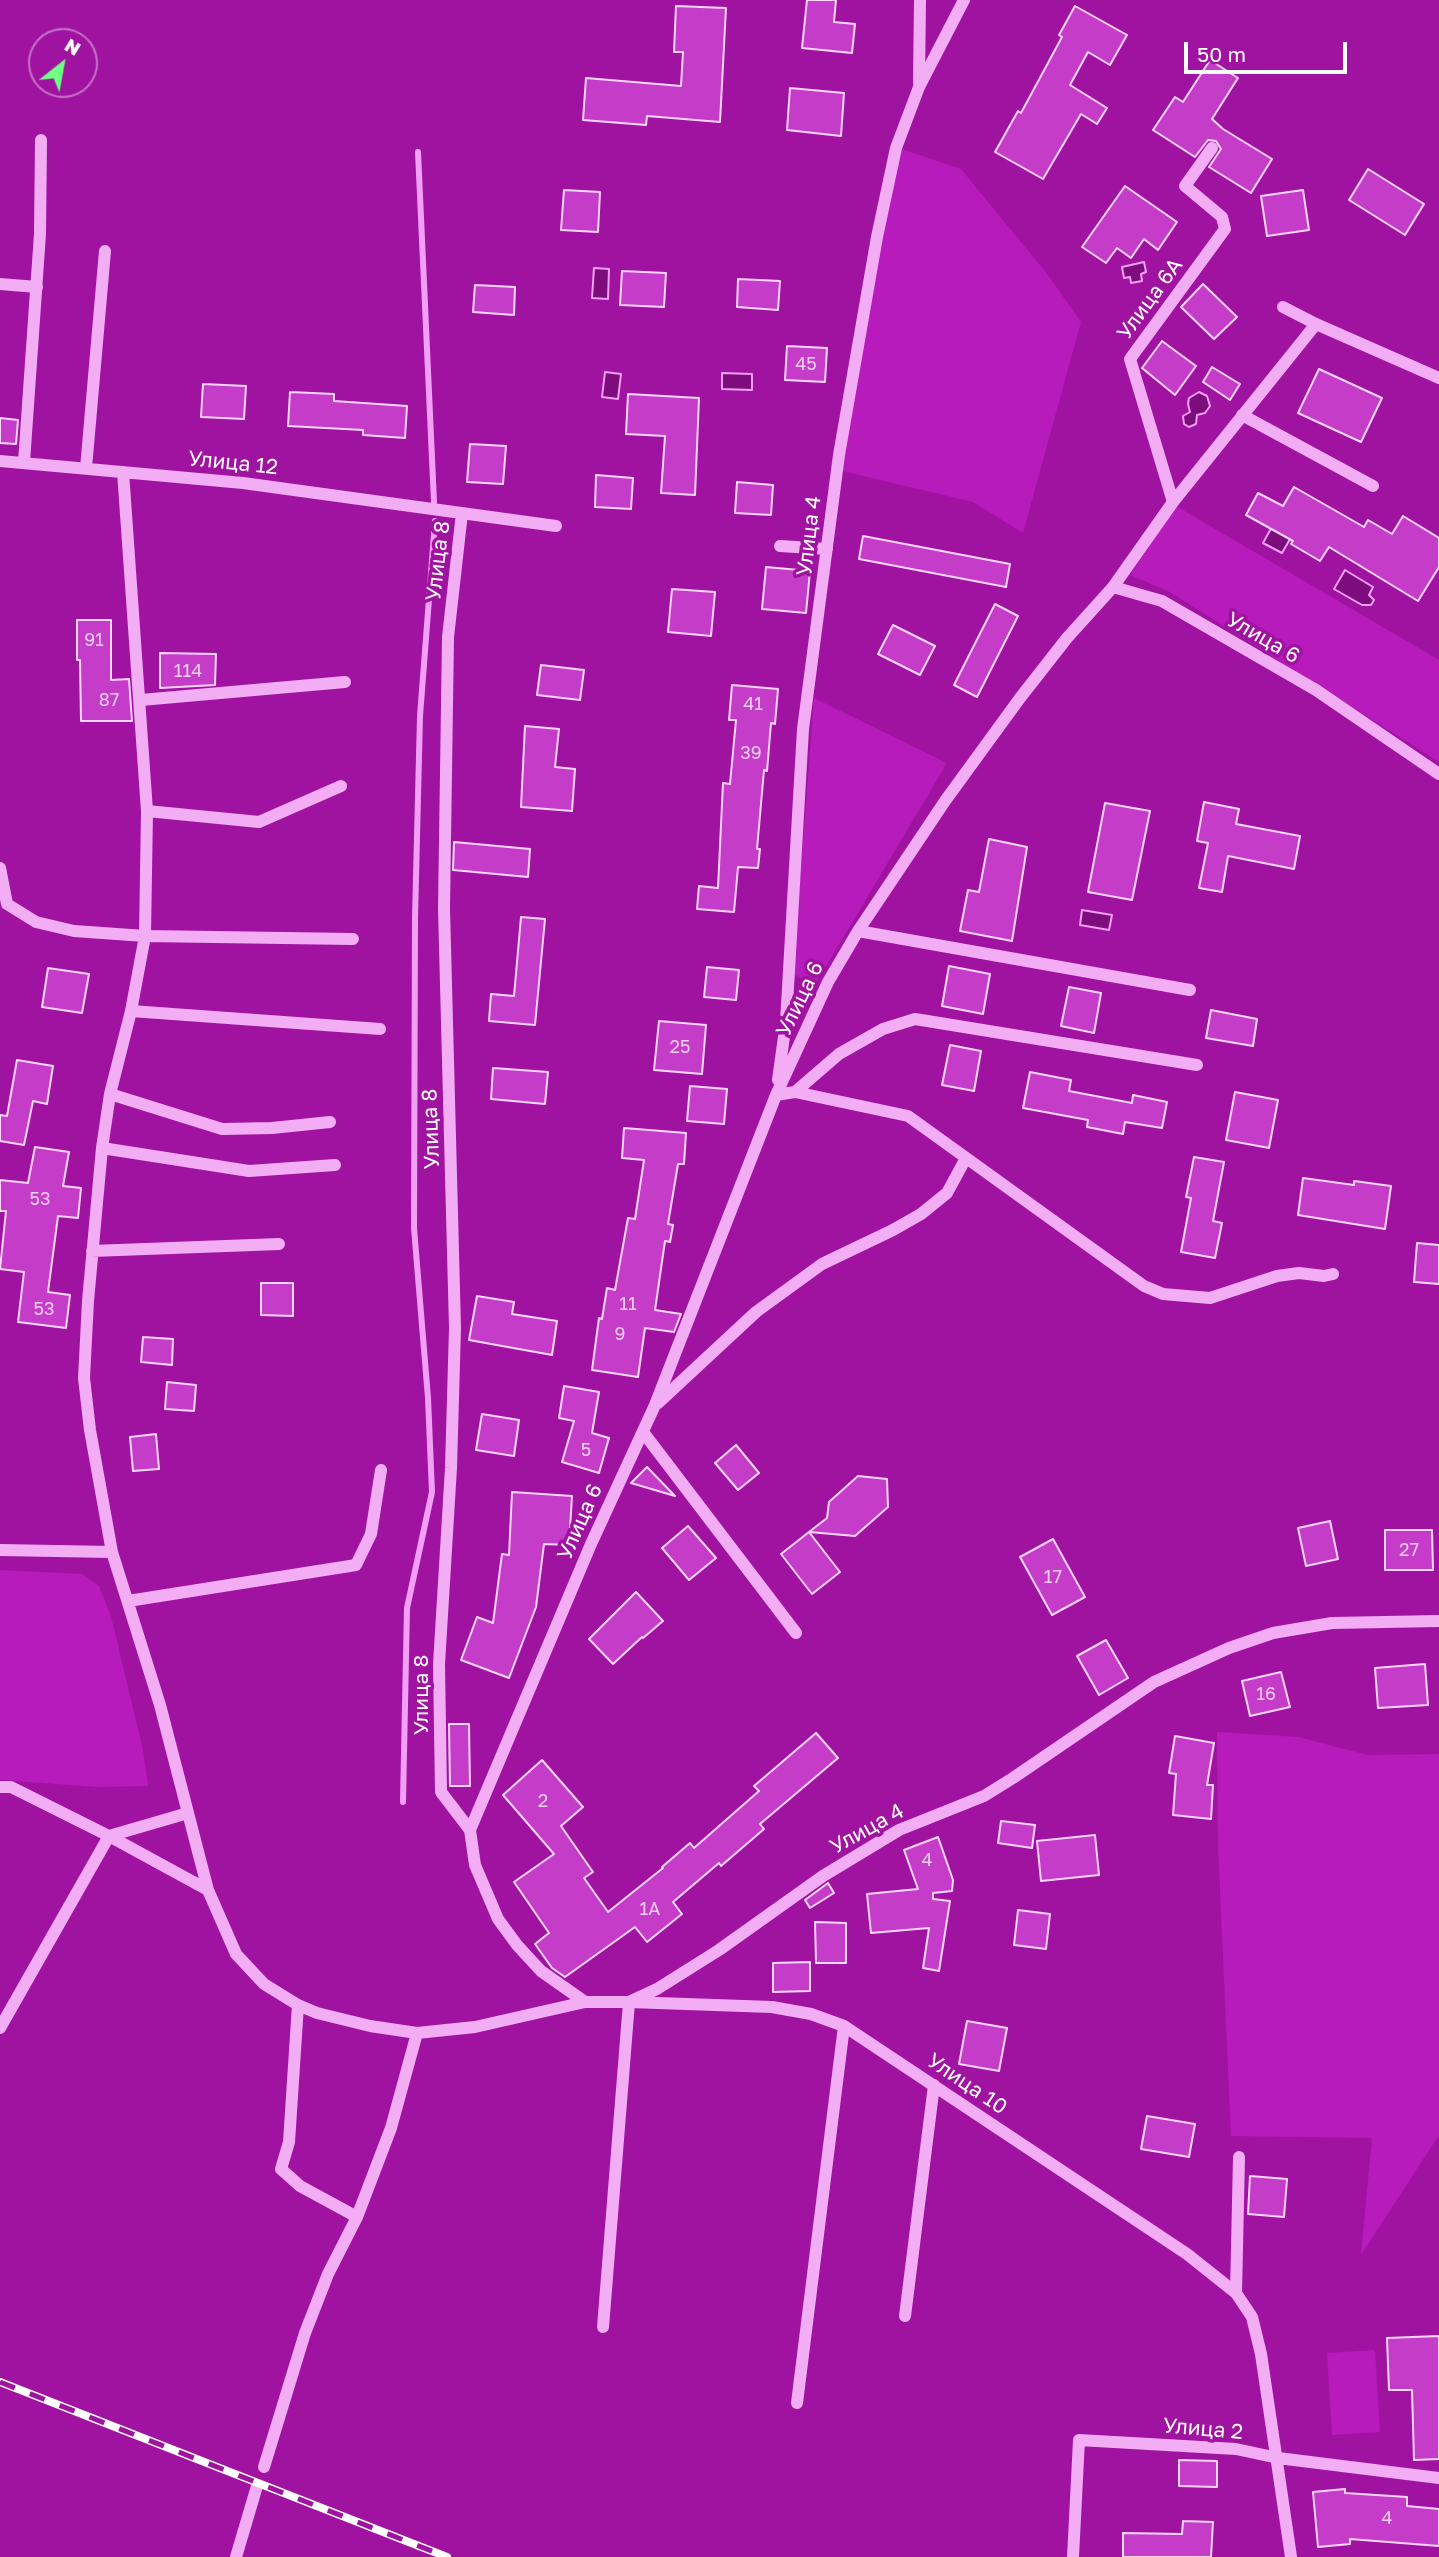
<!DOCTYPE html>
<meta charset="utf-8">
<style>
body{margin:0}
#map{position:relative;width:1439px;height:2557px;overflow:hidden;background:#a013a1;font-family:"Golos Text",sans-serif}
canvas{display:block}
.north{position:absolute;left:28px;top:28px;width:70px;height:70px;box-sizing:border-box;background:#a013a1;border:2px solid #c671c7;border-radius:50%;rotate:31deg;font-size:19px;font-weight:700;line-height:28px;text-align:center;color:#fff}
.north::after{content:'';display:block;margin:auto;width:24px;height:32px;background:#70ff84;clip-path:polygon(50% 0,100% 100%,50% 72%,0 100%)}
.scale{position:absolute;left:1184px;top:42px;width:163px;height:32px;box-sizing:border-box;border:4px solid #fff;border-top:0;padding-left:9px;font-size:21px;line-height:24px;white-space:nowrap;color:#fff;-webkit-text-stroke:5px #a013a1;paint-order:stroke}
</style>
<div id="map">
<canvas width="1439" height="2557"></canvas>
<div class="north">N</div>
<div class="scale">50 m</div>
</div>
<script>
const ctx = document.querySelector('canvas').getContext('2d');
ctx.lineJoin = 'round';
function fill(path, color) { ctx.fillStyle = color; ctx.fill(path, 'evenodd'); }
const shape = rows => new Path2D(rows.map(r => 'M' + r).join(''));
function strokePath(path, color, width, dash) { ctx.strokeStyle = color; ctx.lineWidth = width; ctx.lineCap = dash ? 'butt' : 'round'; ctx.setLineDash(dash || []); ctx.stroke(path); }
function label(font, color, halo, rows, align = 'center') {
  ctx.font = font + ' "Golos Text",sans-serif'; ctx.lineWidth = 7; ctx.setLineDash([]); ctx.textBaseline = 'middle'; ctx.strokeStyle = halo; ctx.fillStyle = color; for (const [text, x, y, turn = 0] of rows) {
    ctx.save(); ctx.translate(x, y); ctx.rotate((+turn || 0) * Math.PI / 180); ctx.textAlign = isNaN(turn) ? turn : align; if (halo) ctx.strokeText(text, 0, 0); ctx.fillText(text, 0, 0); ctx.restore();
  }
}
fill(shape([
 [899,148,961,169,1048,275,1081,322,1023,533,973,502,838,470],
 [1176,506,1439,660,1439,762,1170,592,1130,575],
 [814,698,947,763,815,985,793,974],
 [0,1570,82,1574,99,1586,111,1616,143,1750,148,1786,99,1787,0,1780],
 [1217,1732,1298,1737,1368,1755,1439,1754,1439,2135,1361,2255,1372,2138,1231,2136,1218,1844],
 [1375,2350,1380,2432,1332,2435,1327,2353]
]), '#b71bbb');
const water = shape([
 [1144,262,1146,272,1141,274,1142,281,1131,283,1130,277,1124,278,1122,267,1144,262],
 [594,268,609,269,608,299,592,298,594,268],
 [605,372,621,374,618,399,602,397,605,372],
 [722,373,752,374,752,390,722,389,722,373],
 [1199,392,1207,396,1210,406,1205,413,1197,415,1196,424,1189,427,1184,424,1183,416,1190,412,1188,404,1189,398,1199,392],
 [1278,516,1297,527,1282,553,1263,543,1278,516],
 [1345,570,1373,587,1369,595,1374,600,1371,605,1362,605,1334,589,1345,570],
 [1082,910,1112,915,1109,930,1080,925,1082,910]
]);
fill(water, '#7d0c7d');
strokePath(water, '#f49ff7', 2);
strokePath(shape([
 [418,152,434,502],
 [403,1802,407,1608,432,1492,428,1398,414,1228,415,918,420,716,435,521]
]), '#f49ff7', 6);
const building = shape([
 [807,0,836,0,834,22,855,24,852,53,802,48,807,0],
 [676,6,726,8,720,122,647,116,646,125,583,120,586,78,681,86,683,52,674,52,676,6],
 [1075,6,1127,35,1110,65,1088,52,1070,85,1107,108,1097,124,1081,114,1043,179,995,152,1018,111,1021,113,1062,37,1059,35,1075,6],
 [1210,60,1238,78,1212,119,1223,129,1272,159,1251,193,1209,167,1221,149,1216,141,1208,140,1195,157,1153,130,1175,97,1183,102,1210,60],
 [790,88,844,93,841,136,787,130,790,88],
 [1368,169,1424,204,1405,235,1349,200,1368,169],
 [1125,186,1177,222,1158,250,1144,239,1131,258,1117,248,1106,263,1082,247,1125,186],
 [564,190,600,192,598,232,561,230,564,190],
 [1303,190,1309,230,1267,236,1261,196,1303,190],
 [622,271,666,273,664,307,620,305,622,271],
 [738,279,780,281,778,310,737,307,738,279],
 [1203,284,1237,317,1214,339,1181,307,1203,284],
 [475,285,515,287,514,315,473,312,475,285],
 [1162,341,1196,366,1175,395,1142,368,1162,341],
 [787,346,827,348,825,382,785,380,787,346],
 [1212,367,1240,384,1230,400,1203,382,1212,367],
 [1319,369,1382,398,1361,442,1298,413,1319,369],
 [203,384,246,386,244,419,201,417,203,384],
 [290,392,334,394,334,401,407,406,405,438,363,435,363,430,288,426,290,392],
 [628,394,699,398,695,495,661,493,665,436,626,434,628,394],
 [0,418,18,420,16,444,0,443,0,418],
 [470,444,506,446,503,484,467,482,470,444],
 [596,475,633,478,631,509,595,507,596,475],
 [737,482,773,485,771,515,735,513,737,482],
 [1294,487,1364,527,1368,520,1392,534,1403,516,1439,538,1439,567,1418,601,1329,547,1320,561,1291,544,1293,541,1246,515,1258,493,1283,506,1294,487],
 [863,536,1010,564,1006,587,859,559,863,536],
 [766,567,810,571,806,613,762,609,766,567],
 [672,589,715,592,711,636,668,632,672,589],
 [995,604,1018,616,977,697,954,685,995,604],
 [77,620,111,620,111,680,129,679,132,721,81,721,80,660,77,660,77,620],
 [893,625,935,646,920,675,878,654,893,625],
 [160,653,216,654,215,685,160,688,160,653],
 [541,665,584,670,580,700,537,695,541,665],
 [732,685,778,689,775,724,771,723,767,771,764,770,757,849,760,849,758,868,738,867,734,912,697,909,699,886,718,888,723,783,730,784,736,720,729,720,732,685],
 [525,726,559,729,555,767,575,769,572,811,521,807,525,726],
 [1204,802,1239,809,1236,824,1300,836,1294,869,1228,856,1222,892,1199,888,1208,843,1197,841,1204,802],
 [1105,803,1150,811,1132,900,1088,892,1105,803],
 [989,839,1027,847,1012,941,960,931,968,890,979,892,989,839],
 [454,842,530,849,528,877,453,870,454,842],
 [521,917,545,919,535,1025,489,1021,491,994,514,996,521,917],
 [949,966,990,974,983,1014,942,1006,949,966],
 [707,967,739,970,736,1000,704,997,707,967],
 [48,968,89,974,82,1013,42,1007,48,968],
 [1069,987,1101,993,1094,1033,1061,1026,1069,987],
 [1211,1010,1257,1019,1253,1046,1206,1038,1211,1010],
 [659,1021,706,1025,702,1074,654,1070,659,1021],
 [950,1045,981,1051,974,1091,942,1085,950,1045],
 [17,1060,53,1066,47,1104,33,1101,24,1145,0,1141,0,1115,7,1116,17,1060],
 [493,1068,548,1072,545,1104,491,1099,493,1068],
 [1030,1072,1071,1080,1069,1091,1132,1103,1133,1095,1167,1102,1162,1128,1125,1122,1123,1134,1087,1127,1088,1120,1023,1108,1030,1072],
 [690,1086,727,1089,724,1124,687,1121,690,1086],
 [1235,1092,1278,1100,1269,1148,1226,1140,1235,1092],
 [624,1128,686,1133,684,1164,678,1164,668,1224,673,1225,670,1242,665,1241,655,1310,681,1314,674,1332,645,1328,638,1377,592,1370,599,1318,602,1319,607,1288,615,1290,628,1218,635,1219,644,1160,622,1158,624,1128],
 [35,1147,69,1152,63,1186,81,1188,78,1218,58,1216,48,1292,70,1295,66,1328,18,1322,24,1272,0,1269,6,1211,0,1211,0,1180,28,1183,35,1147],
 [1194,1157,1224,1162,1213,1221,1222,1223,1215,1258,1181,1252,1191,1198,1186,1197,1194,1157],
 [1303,1178,1354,1185,1354,1181,1391,1186,1385,1229,1298,1215,1303,1178],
 [1417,1243,1439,1245,1439,1284,1414,1282,1417,1243],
 [261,1283,293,1283,293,1316,261,1315,261,1283],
 [477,1296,514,1302,512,1314,557,1321,552,1355,469,1340,477,1296],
 [143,1337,173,1339,172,1365,141,1362,143,1337],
 [167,1382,196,1385,194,1411,165,1409,167,1382],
 [564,1386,599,1392,592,1433,609,1438,599,1473,562,1462,574,1421,559,1418,564,1386],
 [482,1414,519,1420,514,1456,476,1450,482,1414],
 [156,1434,159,1469,133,1471,130,1437,156,1434],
 [736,1445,759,1473,738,1490,715,1463,736,1445],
 [647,1467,675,1496,631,1483,647,1467],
 [858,1476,887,1479,888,1507,855,1536,809,1532,827,1518,829,1502,858,1476],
 [512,1492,572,1496,569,1545,544,1544,536,1607,509,1678,461,1660,477,1617,493,1623,502,1554,509,1555,512,1492],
 [1330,1521,1338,1559,1306,1566,1298,1528,1330,1521],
 [688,1526,716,1558,689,1580,662,1548,688,1526],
 [1385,1530,1432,1530,1433,1570,1385,1570,1385,1530],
 [809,1532,840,1572,812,1594,781,1554,809,1532],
 [1053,1539,1085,1597,1052,1615,1020,1557,1053,1539],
 [636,1592,663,1621,643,1638,642,1637,613,1664,589,1639,636,1592],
 [1106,1640,1128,1678,1099,1695,1077,1656,1106,1640],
 [1425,1664,1428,1705,1378,1708,1375,1668,1425,1664],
 [1281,1672,1290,1707,1250,1716,1242,1681,1281,1672],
 [449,1724,469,1724,470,1786,450,1786,449,1724],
 [816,1733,838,1758,760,1824,764,1829,721,1866,719,1863,673,1902,682,1914,647,1942,635,1927,565,1977,552,1968,535,1944,549,1933,514,1882,554,1854,503,1795,542,1760,583,1807,561,1826,593,1872,584,1878,608,1912,663,1868,662,1867,690,1843,694,1848,759,1791,754,1786,816,1733],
 [1175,1736,1214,1743,1207,1785,1213,1785,1211,1819,1173,1815,1176,1774,1169,1773,1175,1736],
 [1001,1821,1035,1825,1032,1848,998,1843,1001,1821],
 [1095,1835,1099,1875,1041,1881,1037,1841,1095,1835],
 [938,1837,953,1880,952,1891,933,1893,933,1899,950,1901,939,1971,923,1968,929,1928,871,1933,867,1894,918,1889,904,1850,938,1837],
 [828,1883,834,1893,810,1908,805,1900,828,1883],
 [1018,1910,1050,1914,1046,1949,1014,1945,1018,1910],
 [815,1922,846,1923,846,1963,816,1963,815,1922],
 [810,1962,810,1991,773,1992,773,1963,810,1962],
 [967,2021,1007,2028,999,2071,959,2064,967,2021],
 [1147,2116,1195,2124,1189,2157,1141,2149,1147,2116],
 [1250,2176,1287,2179,1284,2217,1248,2214,1250,2176],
 [1439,2336,1439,2459,1414,2460,1412,2390,1389,2390,1387,2338,1439,2336],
 [1179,2460,1217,2461,1217,2487,1179,2486,1179,2460],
 [1345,2489,1345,2493,1407,2497,1407,2506,1439,2509,1439,2546,1350,2539,1350,2544,1318,2547,1313,2492,1345,2489],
 [1183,2521,1213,2522,1211,2557,1123,2557,1123,2533,1182,2534,1183,2521]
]);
fill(building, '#c53cc8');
strokePath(building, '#fdd6fe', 2);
strokePath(shape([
 [919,83,920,0],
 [0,284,37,287],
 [1283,307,1316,324,1439,378],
 [1242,415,1373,486],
 [0,461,243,483,556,526],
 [24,462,40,234,41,140],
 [86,468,105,251],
 [123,472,147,811,145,936,131,1011,110,1094,102,1148,88,1301,84,1378,90,1430,112,1552,160,1705,208,1890,236,1954,264,1984,298,2005,317,2013,370,2026,417,2033,475,2027,585,2002],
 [1173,502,1130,359,1225,229,1222,217,1185,186,1212,148],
 [462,513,448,637,444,908,455,1328,451,1468,439,1664,441,1792,470,1830,475,1865,498,1919,517,1945,541,1971,585,2002,629,2002,772,2007,811,2014,844,2026,1187,2254,1236,2293,1252,2317,1261,2354,1291,2557],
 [780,546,827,549],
 [1113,587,1162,601,1316,690,1439,774],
 [141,700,345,682],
 [147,811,259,822,341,786],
 [0,868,7,904,36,922,74,931,145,936,353,939],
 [858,931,1190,990],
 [131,1011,380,1029],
 [778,1080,786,1022,803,729,839,455,877,237,896,148,919,87,964,0],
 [795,1092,839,1054,883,1029,915,1019,1197,1065],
 [110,1094,222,1129,272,1128,330,1122],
 [776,1095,795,1092,908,1116,1144,1286,1163,1294,1210,1298,1277,1276,1299,1273,1324,1276,1333,1274],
 [102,1148,249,1171,335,1165],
 [92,1251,279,1244],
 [658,1403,756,1312,822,1264,893,1230,921,1214,947,1193,966,1158],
 [643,1432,796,1633],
 [0,1550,112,1552],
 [128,1601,356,1565,371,1534,381,1470],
 [0,1787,11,1787,109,1836,208,1890],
 [470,1830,591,1544,655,1405,776,1095,828,982,858,931,945,801,1020,698,1067,638,1113,587,1173,502,1316,324],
 [298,2005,289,2142,281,2169,300,2186,357,2217],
 [0,2028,109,1836,188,1813],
 [1236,2293,1239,2157],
 [905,2316,934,2085],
 [603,2327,629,2002,657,1989,719,1950,823,1876,899,1830,984,1796,1013,1778,1154,1682,1229,1648,1273,1633,1332,1623,1439,1621],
 [797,2403,844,2026],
 [264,2467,305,2333,328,2274,357,2217,391,2128,417,2033],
 [236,2557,257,2486],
 [1073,2557,1079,2440,1236,2449,1278,2458,1439,2478]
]), '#f3adf5', 12);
const rail = shape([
 [0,2382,447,2557]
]);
strokePath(rail, '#fff', 8);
strokePath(rail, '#a013a1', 5, [16]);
label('18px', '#f0cef1', null, [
 ["45",806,364],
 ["91",94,640],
 ["114",188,671],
 ["87",109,700],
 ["41",753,704],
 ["39",751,753],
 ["25",680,1047],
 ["53",40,1199],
 ["11",628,1304],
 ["53",44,1309],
 ["9",620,1334],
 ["5",586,1450],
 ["27",1409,1550],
 ["17",1053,1577],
 ["16",1266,1694],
 ["2",543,1801],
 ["4",927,1860],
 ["1А",650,1909],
 ["4",1387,2518]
]);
label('21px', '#fff', '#a013a1', [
 ["Улица 6A",1150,299,-54],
 ["Улица 12",233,463,6],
 ["Улица 4",809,536,-83],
 ["Улица 8",438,561,-83],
 ["Улица 6",1263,638,30],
 ["Улица 6",800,999,-64],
 ["Улица 8",431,1129,-92],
 ["Улица 6",580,1522,-66],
 ["Улица 8",421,1695,-90],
 ["Улица 4",867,1829,-29],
 ["Улица 10",967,2084,34],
 ["Улица 2",1203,2429,5]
]);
</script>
